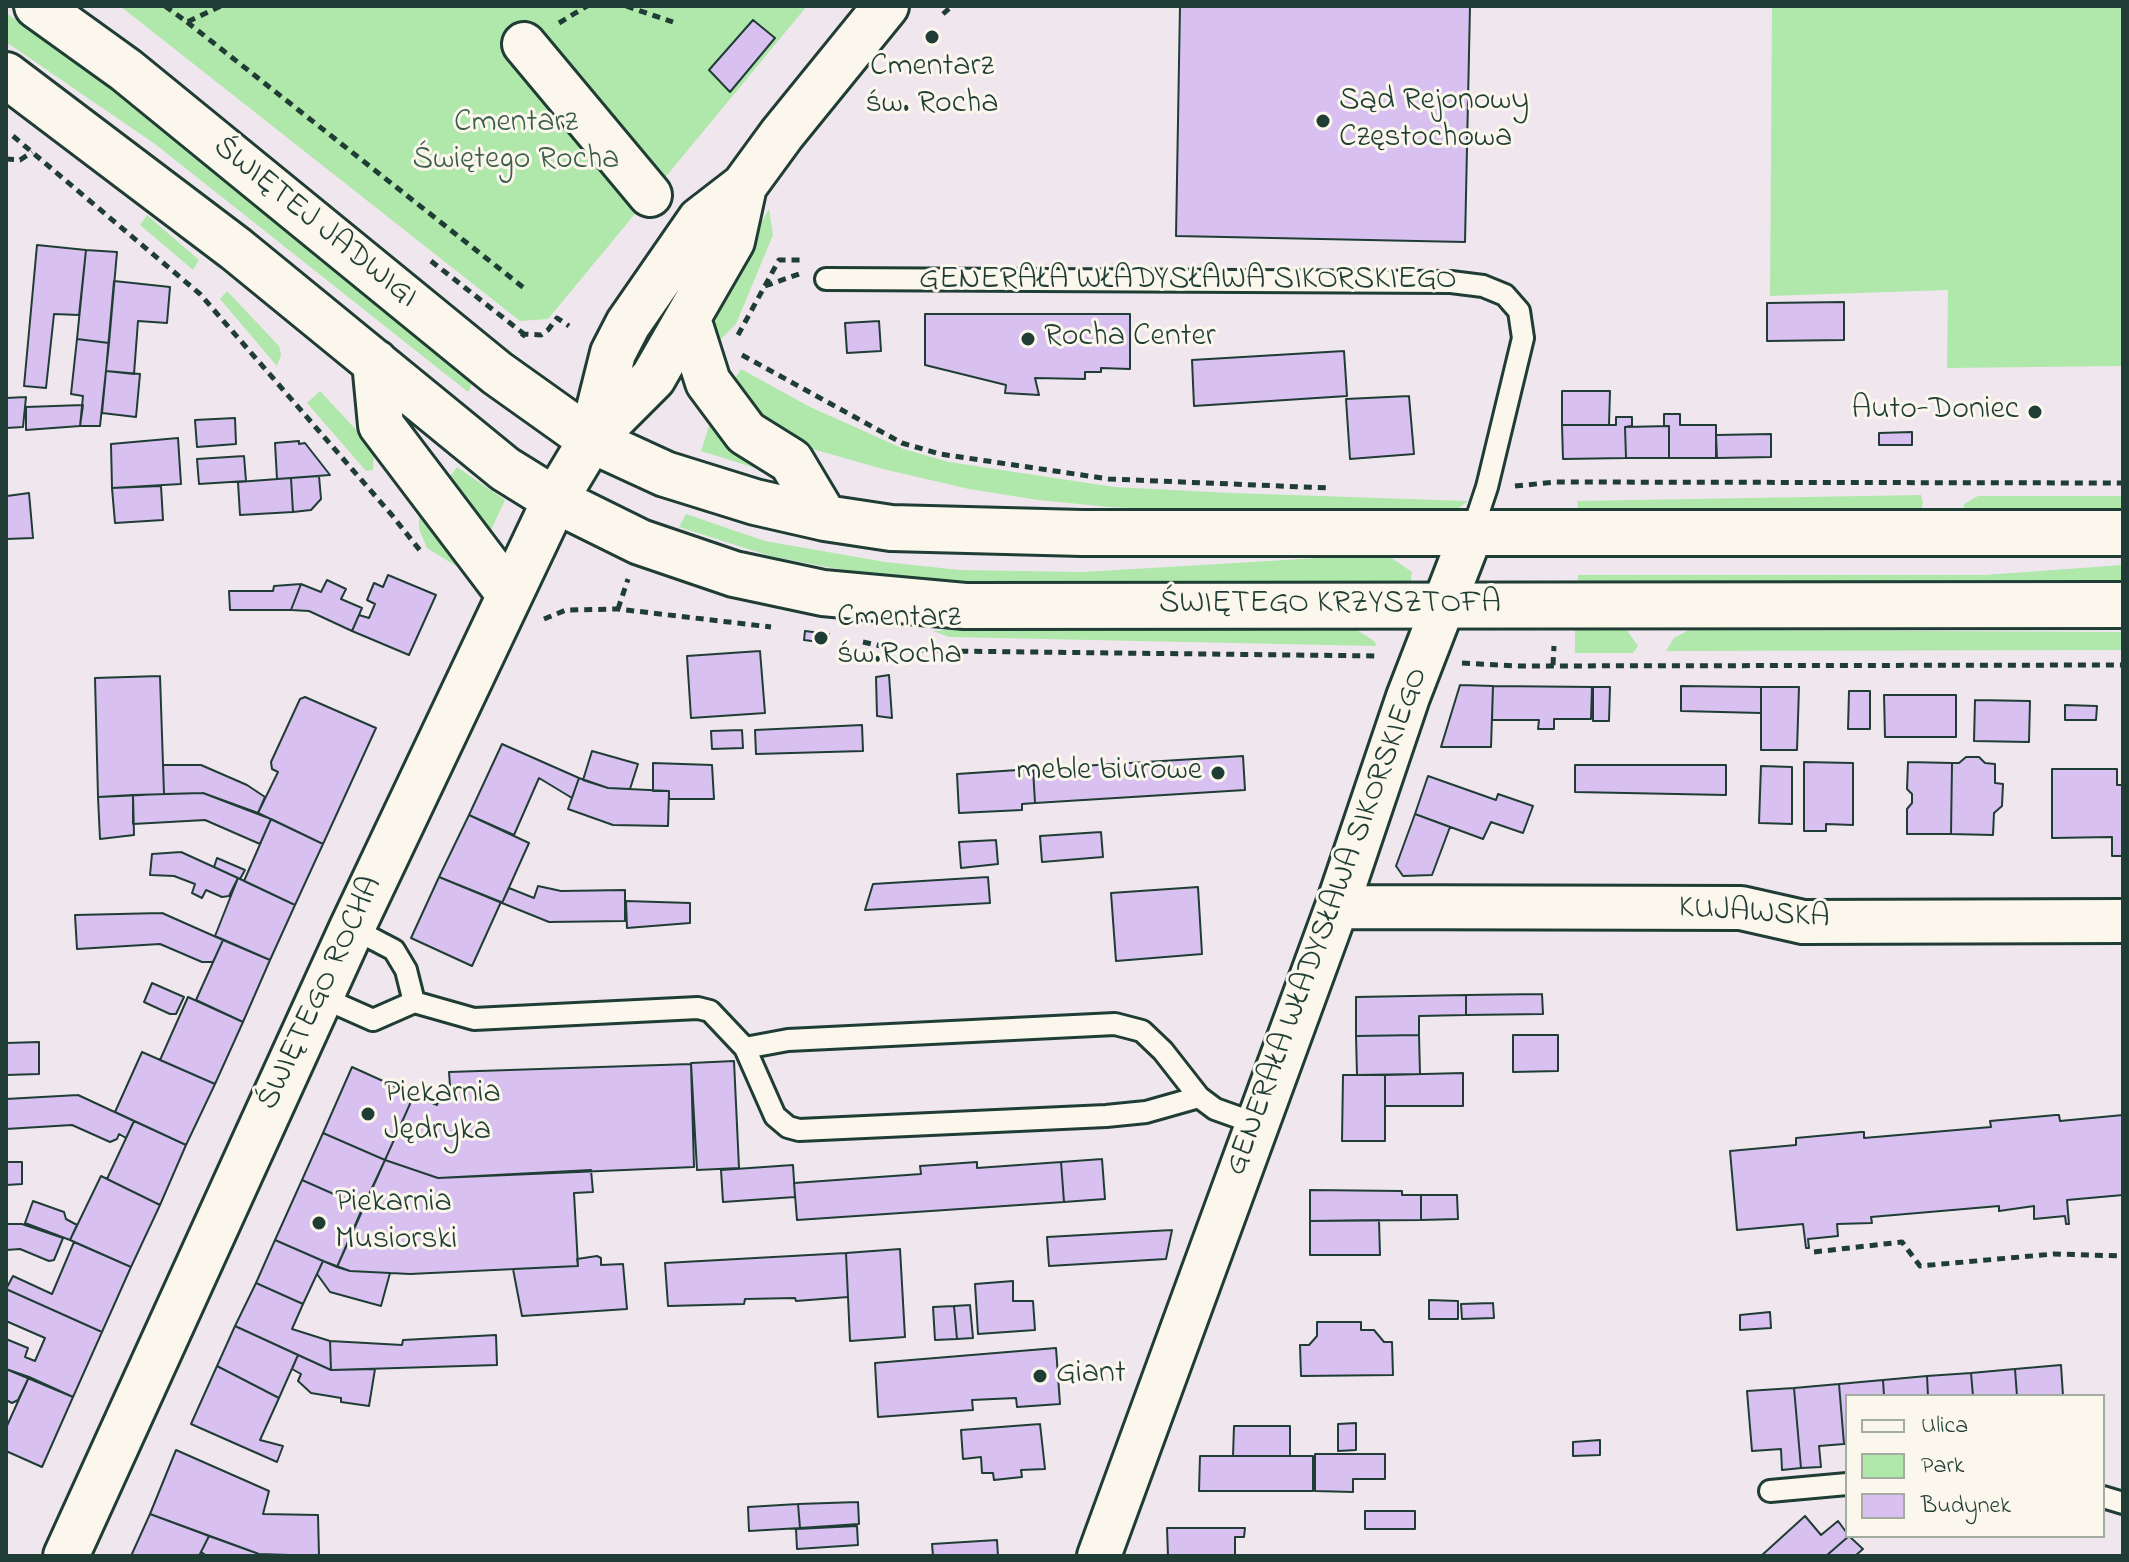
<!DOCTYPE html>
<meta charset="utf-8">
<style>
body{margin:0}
#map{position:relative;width:2129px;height:1562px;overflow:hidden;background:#f0e7ee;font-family:"Indie Flower",sans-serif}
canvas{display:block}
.frame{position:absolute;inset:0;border:8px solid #1f3d34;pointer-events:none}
.legend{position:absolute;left:1845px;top:1394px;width:260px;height:144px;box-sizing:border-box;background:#fbf7ec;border:2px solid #a3ada2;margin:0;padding:10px 14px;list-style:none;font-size:24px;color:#1f3d34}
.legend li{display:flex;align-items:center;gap:16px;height:40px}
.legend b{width:40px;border:2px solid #a3ada2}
</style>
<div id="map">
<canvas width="2129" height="1562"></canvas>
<div class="frame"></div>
<ul class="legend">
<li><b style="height:10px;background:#fbf7ec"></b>Ulica</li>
<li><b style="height:22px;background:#b0e7ab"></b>Park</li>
<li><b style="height:22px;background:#d8c1f1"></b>Budynek</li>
</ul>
</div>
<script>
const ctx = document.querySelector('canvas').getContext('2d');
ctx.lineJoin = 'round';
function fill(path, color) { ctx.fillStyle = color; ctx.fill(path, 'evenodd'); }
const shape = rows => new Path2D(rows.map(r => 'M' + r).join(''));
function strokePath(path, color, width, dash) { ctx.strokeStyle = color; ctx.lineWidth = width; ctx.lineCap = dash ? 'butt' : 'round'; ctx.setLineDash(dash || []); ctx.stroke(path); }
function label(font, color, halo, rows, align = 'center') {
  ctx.font = font + ' "Indie Flower",sans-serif'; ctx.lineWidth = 6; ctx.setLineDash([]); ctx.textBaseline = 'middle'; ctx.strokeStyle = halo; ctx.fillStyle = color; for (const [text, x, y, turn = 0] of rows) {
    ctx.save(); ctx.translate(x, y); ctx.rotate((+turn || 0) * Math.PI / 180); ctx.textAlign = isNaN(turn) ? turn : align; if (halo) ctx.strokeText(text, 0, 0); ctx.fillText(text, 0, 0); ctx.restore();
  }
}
fill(shape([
 [120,6,807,6,548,319,520,321],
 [1772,6,2123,6,2123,366,1947,368,1948,290,1770,296],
 [6,13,58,48,475,378,468,392,155,144,6,42],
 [769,209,773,235,736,324,713,347,716,312,727,281],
 [147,215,199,260,193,270,140,225],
 [227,291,279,346,281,355,277,366,220,299],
 [741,369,810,407,904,449,949,462,1114,487,1231,493,1468,501,1455,511,1178,510,1109,507,1038,500,969,489,883,469,795,444,778,435,729,388],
 [320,391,374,449,373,470,366,471,307,403],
 [712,416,771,473,701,451],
 [457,467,505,500,484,545,446,482],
 [1921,495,1923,502,1921,513,1578,510,1577,501],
 [1978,496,2123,496,2123,513,1964,513,1964,504],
 [422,508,451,545,456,566,427,548,419,529,419,516],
 [686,514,765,541,885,562,960,570,1083,572,1386,554,1412,572,1410,586,1028,586,874,576,770,556,679,527],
 [2123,565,2123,588,1577,588,1578,575,1984,575],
 [983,627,1357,630,1374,641,1377,646,949,637,933,631],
 [1626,629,1638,646,1633,653,1575,653,1575,630],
 [1689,630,2123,632,2123,650,1666,651,1674,638]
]), '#b0e7ab');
const building = shape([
 [1180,6,1470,6,1465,242,1176,236,1180,6],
 [753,20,775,38,730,92,709,70,753,20],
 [37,245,86,250,79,315,54,314,46,388,24,386,37,245],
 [86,250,117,252,109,343,77,339,86,250],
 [114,281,170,287,167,323,138,321,134,374,106,371,114,281],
 [1844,302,1844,340,1767,341,1767,303,1844,302],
 [925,314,1130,314,1130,369,1101,368,1101,372,1085,372,1085,379,1035,378,1039,395,1005,393,1006,385,925,365,925,314],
 [879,321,881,351,847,353,845,323,879,321],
 [77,339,109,343,100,426,80,426,83,396,71,394,77,339],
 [1344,351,1347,396,1194,406,1192,360,1344,351],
 [106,371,140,374,136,417,102,413,106,371],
 [1562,391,1610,391,1609,425,1562,425,1562,391],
 [1409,396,1414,454,1350,459,1346,399,1409,396],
 [26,397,23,427,6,428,6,398,26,397],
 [83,405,80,426,26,430,26,407,83,405],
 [1664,414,1680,414,1680,425,1716,425,1716,458,1669,458,1669,426,1664,426,1664,414],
 [1616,417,1632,417,1632,426,1625,427,1626,458,1563,459,1562,425,1616,425,1616,417],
 [235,418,236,444,197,447,195,420,235,418],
 [1669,426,1669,458,1626,458,1625,427,1669,426],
 [1912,432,1912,445,1879,445,1879,433,1912,432],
 [1771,434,1771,457,1717,458,1716,435,1771,434],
 [178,438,181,484,112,488,111,444,178,438],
 [299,441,299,444,305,443,330,475,277,479,275,443,299,441],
 [244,456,246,481,199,484,197,459,244,456],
 [319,476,321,499,311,510,293,512,291,478,319,476],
 [291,478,293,512,240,515,238,482,291,478],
 [161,486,163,520,115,523,112,488,161,486],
 [29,493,33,538,6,539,7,496,29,493],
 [388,575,436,595,409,655,352,631,359,615,369,618,375,604,367,600,374,583,383,587,388,575],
 [327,580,346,589,341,599,362,608,352,631,309,611,291,610,301,584,321,592,327,580],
 [301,584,291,610,230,610,229,591,273,591,274,586,301,584],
 [805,631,829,634,827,643,804,640,805,631],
 [760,651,765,713,691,718,687,656,760,651],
 [889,675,892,718,877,716,876,677,889,675],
 [160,676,164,794,98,797,95,678,160,676],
 [1460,685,1493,686,1491,747,1441,747,1460,685],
 [1493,686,1592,687,1591,719,1554,719,1554,729,1538,729,1539,720,1492,720,1493,686],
 [1681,686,1761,687,1761,713,1681,711,1681,686],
 [1593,687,1610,687,1609,721,1593,721,1593,687],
 [1761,687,1799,687,1797,750,1761,750,1761,687],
 [1849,691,1870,691,1870,729,1848,729,1849,691],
 [1884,695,1956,695,1956,737,1885,737,1884,695],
 [305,697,376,728,323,844,258,813,278,772,272,769,271,762,300,699,305,697],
 [1975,700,2030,701,2029,742,1974,741,1975,700],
 [2065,705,2097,706,2096,720,2065,720,2065,705],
 [862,725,863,751,756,754,755,730,862,725],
 [742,730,743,748,712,749,711,731,742,730],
 [502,744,579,778,572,798,539,778,514,835,469,815,502,744],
 [592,751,638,764,630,789,608,788,583,780,592,751],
 [1243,756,1245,790,1035,803,1033,769,1243,756],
 [1966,757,1979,757,1985,763,1995,764,1995,783,2003,784,2002,806,1994,813,1993,835,1951,834,1952,763,1959,763,1966,757],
 [1804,762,1853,763,1853,825,1826,824,1826,831,1804,831,1804,762],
 [1908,762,1952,763,1951,834,1907,834,1907,809,1912,803,1912,794,1907,789,1908,762],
 [653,763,712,765,714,799,669,799,669,791,653,791,653,763],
 [163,765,201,765,247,785,265,797,258,813,203,793,164,794,163,765],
 [1575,765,1726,765,1726,795,1575,792,1575,765],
 [1761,766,1792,767,1792,824,1759,823,1761,766],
 [1033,769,1035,803,1022,804,1022,810,959,813,957,774,1033,769],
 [2052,769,2117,769,2117,785,2123,785,2123,856,2112,856,2112,837,2052,838,2052,769],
 [1428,776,1496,800,1498,794,1533,806,1523,833,1491,822,1483,839,1415,814,1428,776],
 [579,778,608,788,669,791,668,826,613,825,568,809,579,778],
 [203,793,271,819,260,844,205,820,133,824,133,795,203,793],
 [133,795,134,835,100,839,98,797,133,795],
 [1415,814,1450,827,1432,875,1403,876,1396,866,1415,814],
 [469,815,529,843,502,903,439,877,469,815],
 [271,819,323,844,295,905,244,881,271,819],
 [1101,832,1103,857,1042,862,1040,836,1101,832],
 [996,840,998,864,961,868,959,842,996,840],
 [181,852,238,878,229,896,222,897,206,890,202,898,192,893,195,884,174,876,150,875,152,854,181,852],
 [217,858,245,870,240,879,214,867,217,858],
 [439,877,501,902,472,966,411,938,439,877],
 [988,877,990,903,865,910,873,884,988,877],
 [238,878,295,905,270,960,215,936,238,878],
 [538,886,561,891,625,890,625,921,549,922,502,903,509,888,534,898,538,886],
 [1198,887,1202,954,1116,961,1111,893,1198,887],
 [626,901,690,903,690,923,627,928,626,901],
 [162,913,223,940,213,962,202,962,160,944,77,949,75,915,162,913],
 [223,940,270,960,243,1022,196,1000,223,940],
 [152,983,184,997,176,1014,170,1014,144,1002,152,983],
 [1542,994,1543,1014,1466,1015,1466,995,1542,994],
 [1466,995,1466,1015,1419,1016,1419,1035,1356,1036,1356,997,1466,995],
 [188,997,243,1022,215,1084,160,1060,188,997],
 [1419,1035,1420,1074,1357,1075,1356,1036,1419,1035],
 [1513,1035,1558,1035,1558,1071,1513,1072,1513,1035],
 [39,1042,39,1074,6,1075,6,1043,39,1042],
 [142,1052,215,1084,186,1145,115,1112,142,1052],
 [734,1061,739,1168,697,1170,691,1063,734,1061],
 [691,1064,694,1167,438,1178,385,1160,414,1095,437,1105,443,1090,450,1086,449,1072,691,1064],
 [352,1067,414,1095,385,1160,323,1133,352,1067],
 [1463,1073,1463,1106,1385,1106,1385,1075,1463,1073],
 [1343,1075,1385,1075,1385,1141,1342,1141,1343,1075],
 [78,1095,134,1121,126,1138,119,1134,117,1139,110,1142,72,1125,6,1129,6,1099,78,1095],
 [2056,1115,2059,1115,2060,1121,2123,1115,2123,1195,2067,1200,2069,1224,2066,1224,2065,1216,2034,1219,2034,1206,1999,1211,1999,1206,1871,1217,1872,1223,1837,1224,1838,1236,1808,1239,1809,1248,1806,1248,1803,1224,1737,1230,1730,1151,1796,1145,1796,1138,1861,1132,1864,1132,1864,1138,1991,1127,1990,1121,2056,1115],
 [134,1121,186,1145,160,1205,107,1179,134,1121],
 [323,1133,385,1160,363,1207,302,1180,323,1133],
 [1102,1159,1105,1199,1064,1202,1061,1162,1102,1159],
 [385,1160,438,1178,591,1170,593,1192,574,1193,578,1266,410,1274,350,1271,337,1267,385,1160],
 [6,1162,22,1162,22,1184,6,1185,6,1162],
 [977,1162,977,1168,1061,1162,1064,1202,797,1220,794,1183,921,1174,920,1166,977,1162],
 [793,1165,795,1197,723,1202,721,1170,793,1165],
 [101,1176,160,1205,131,1267,70,1240,101,1176],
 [302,1180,363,1207,337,1267,275,1240,302,1180],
 [1310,1190,1402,1191,1402,1195,1421,1195,1421,1220,1310,1221,1310,1190],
 [1421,1195,1457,1195,1458,1219,1421,1220,1421,1195],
 [33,1201,64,1212,66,1219,77,1225,70,1240,25,1223,33,1201],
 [1379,1220,1380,1255,1310,1255,1310,1221,1379,1220],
 [6,1224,22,1224,63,1238,54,1260,49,1261,20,1249,6,1250,6,1224],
 [1172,1230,1166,1259,1049,1266,1047,1237,1172,1230],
 [275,1240,323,1261,303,1304,256,1283,275,1240],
 [74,1242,131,1267,102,1332,6,1289,13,1276,52,1294,74,1242],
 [900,1249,905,1337,850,1341,846,1253,900,1249],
 [846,1253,848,1297,796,1301,795,1298,745,1299,744,1304,668,1306,665,1263,846,1253],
 [597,1256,601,1258,601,1265,623,1264,627,1309,522,1316,513,1269,578,1266,577,1259,597,1256],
 [323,1261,350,1271,390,1273,381,1306,330,1292,317,1274,323,1261],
 [1013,1281,1013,1301,1033,1301,1035,1330,978,1334,975,1284,1013,1281],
 [256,1283,303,1304,292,1329,330,1341,331,1370,235,1326,256,1283],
 [6,1289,102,1332,73,1397,6,1369,6,1339,28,1348,25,1357,35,1361,45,1338,6,1321,6,1289],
 [1429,1300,1458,1301,1458,1319,1429,1319,1429,1300],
 [1493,1303,1494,1318,1462,1319,1461,1304,1493,1303],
 [970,1305,973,1338,957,1339,954,1306,970,1305],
 [954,1306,957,1339,935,1340,933,1307,954,1306],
 [1770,1312,1771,1328,1740,1330,1740,1315,1770,1312],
 [1317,1322,1361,1322,1361,1330,1374,1330,1384,1342,1392,1342,1393,1375,1301,1376,1300,1345,1309,1345,1317,1336,1317,1322],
 [235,1326,298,1355,279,1398,217,1366,235,1326],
 [496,1335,497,1365,331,1370,330,1341,402,1345,403,1340,496,1335],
 [1056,1348,1060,1404,1017,1407,1016,1398,972,1400,973,1410,878,1417,875,1363,1056,1348],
 [298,1355,331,1370,375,1369,369,1406,341,1402,341,1398,311,1393,298,1381,301,1374,292,1369,298,1355],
 [2061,1365,2063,1396,2017,1396,2015,1369,2061,1365],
 [217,1366,279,1398,260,1440,283,1446,277,1462,191,1424,217,1366],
 [6,1369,29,1377,18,1400,12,1403,6,1400,6,1369],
 [2015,1369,2017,1396,1973,1396,1971,1373,2015,1369],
 [1971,1373,1973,1396,1928,1396,1927,1376,1971,1373],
 [1927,1376,1928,1396,1884,1396,1883,1380,1927,1376],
 [29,1377,73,1397,42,1467,6,1451,6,1428,29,1377],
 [1883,1380,1884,1396,1847,1396,1847,1444,1844,1444,1839,1384,1883,1380],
 [1839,1384,1844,1444,1819,1446,1821,1467,1801,1468,1794,1388,1839,1384],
 [1794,1388,1801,1468,1782,1470,1781,1449,1752,1451,1747,1391,1794,1388],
 [1356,1423,1356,1450,1338,1451,1338,1424,1356,1423],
 [1040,1424,1045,1469,1021,1470,1022,1477,994,1480,993,1473,982,1473,981,1457,963,1459,961,1430,1040,1424],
 [1234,1426,1290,1426,1290,1456,1233,1456,1234,1426],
 [1600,1440,1600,1455,1573,1456,1573,1442,1600,1440],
 [176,1450,269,1491,263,1514,318,1515,319,1556,259,1554,150,1514,176,1450],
 [1315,1454,1385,1454,1385,1479,1353,1479,1353,1492,1315,1491,1315,1454],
 [1200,1456,1313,1456,1313,1491,1199,1491,1200,1456],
 [858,1502,859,1524,800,1528,798,1504,858,1502],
 [798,1504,800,1528,749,1531,748,1507,798,1504],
 [1365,1511,1415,1511,1415,1529,1365,1529,1365,1511],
 [150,1514,209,1536,199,1556,131,1556,150,1514],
 [1805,1516,1821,1535,1838,1521,1849,1536,1826,1556,1761,1556,1805,1516],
 [857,1526,858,1545,797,1549,796,1529,857,1526],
 [1167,1528,1245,1528,1244,1537,1235,1537,1235,1556,1168,1556,1167,1528],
 [209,1536,259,1554,276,1556,207,1556,201,1552,209,1536],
 [1849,1536,1863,1549,1855,1556,1826,1556,1849,1536],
 [997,1540,998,1556,933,1556,932,1544,997,1540]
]);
fill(building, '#d8c1f1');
strokePath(building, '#1f3d34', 2);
const lane = shape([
 [826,279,1451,282,1483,286,1505,295,1519,311,1523,338,1487,487,1472,532],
 [321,997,373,1020,414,1002,406,970,394,950,352,928],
 [414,1002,474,1019,698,1008,710,1011,745,1048,775,1116,788,1127,799,1130,1106,1116,1146,1112,1199,1097],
 [745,1048,788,1040,1115,1024,1142,1031,1163,1051,1199,1097,1215,1109,1257,1124],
 [1770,1491,1847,1484],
 [2103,1497,2123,1503]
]);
const street = shape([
 [524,44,650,195],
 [1337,907,1741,908,1803,922,2123,921],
 [1099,1556,1337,907,1408,697,1472,532]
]);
const secondary = shape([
 [37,6,126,70,497,373,591,440,665,474,755,502,825,518,891,528,1082,533,2123,533],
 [6,75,236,249,505,469,555,500,640,542,734,574,823,593,965,606,2123,605],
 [688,319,708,382,746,433,791,461,825,518],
 [375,362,381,425,509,594],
 [592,437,613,353,628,324,700,220,744,186,782,134,886,6],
 [66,1556,352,928,555,500,591,440,653,378,732,241,744,186]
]);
strokePath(lane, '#1f3d34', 26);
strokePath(street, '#1f3d34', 48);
strokePath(secondary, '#1f3d34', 50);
strokePath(shape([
 [165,6,187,22,221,6],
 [626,6,673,22],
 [943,14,952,6],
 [187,22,524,288],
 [559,23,587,6],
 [13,136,200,294,391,514,422,553],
 [6,159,20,160,32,152],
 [431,261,524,334],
 [765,286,799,274],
 [738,335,779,260,804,260],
 [522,337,524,334,541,335,548,330,557,318,569,326],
 [742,355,902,443,940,454,1109,479,1329,488],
 [1515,486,1556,482,2123,483],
 [618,609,628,579],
 [544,619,566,610,618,609,771,627],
 [863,642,890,648,942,651,1380,656],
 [1462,663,1518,666,2123,665],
 [1553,665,1554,646],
 [1814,1252,1902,1242,1920,1266,2054,1254,2123,1256]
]), '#1f3d34', 5, [8, 6]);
strokePath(lane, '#fbf7ec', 20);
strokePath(street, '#fbf7ec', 42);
strokePath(secondary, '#fbf7ec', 44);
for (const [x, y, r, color] of [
 [932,37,8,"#1f3d34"],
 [1323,121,8,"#1f3d34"],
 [1028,339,8,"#1f3d34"],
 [2035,412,8,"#1f3d34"],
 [821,638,8,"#1f3d34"],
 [1218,773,8,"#1f3d34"],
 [368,1114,8,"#1f3d34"],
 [319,1223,8,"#1f3d34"],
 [1040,1376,8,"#1f3d34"]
]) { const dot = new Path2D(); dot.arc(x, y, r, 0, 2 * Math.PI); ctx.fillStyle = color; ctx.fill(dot); strokePath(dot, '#fbf7ec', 3); }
label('32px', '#1f3d34', '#fbf7ec', [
 ["Cmentarz",932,69,"center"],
 ["św. Rocha",932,106,"center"],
 ["Sąd Rejonowy",1339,103],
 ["Częstochowa",1339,140],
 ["Rocha Center",1044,339],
 ["Auto-Doniec",2019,412,"right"],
 ["Cmentarz",837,620],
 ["św.Rocha",837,657],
 ["meble biurowe",1202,773,"right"],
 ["Piekarnia",384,1096],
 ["Jędryka",384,1133],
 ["Piekarnia",335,1205],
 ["Musiorski",335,1242],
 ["Giant",1056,1376]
], 'left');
label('32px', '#3c5f4c', '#fbf7ec', [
 ["Cmentarz",516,125],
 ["Świętego Rocha",516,162]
]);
label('32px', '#1f3d34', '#fbf7ec', [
 ["ŚWIĘTEJ JADWIGI",314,224,39],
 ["GENERAŁA WŁADYSŁAWA SIKORSKIEGO",1188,282],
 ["ŚWIĘTEGO KRZYSZTOFA",1330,606],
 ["KUJAWSKA",1754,915,4],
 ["GENERAŁA WŁADYSŁAWA SIKORSKIEGO",1329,922,-70],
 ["ŚWIĘTEGO ROCHA",322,994,-65]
]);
</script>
